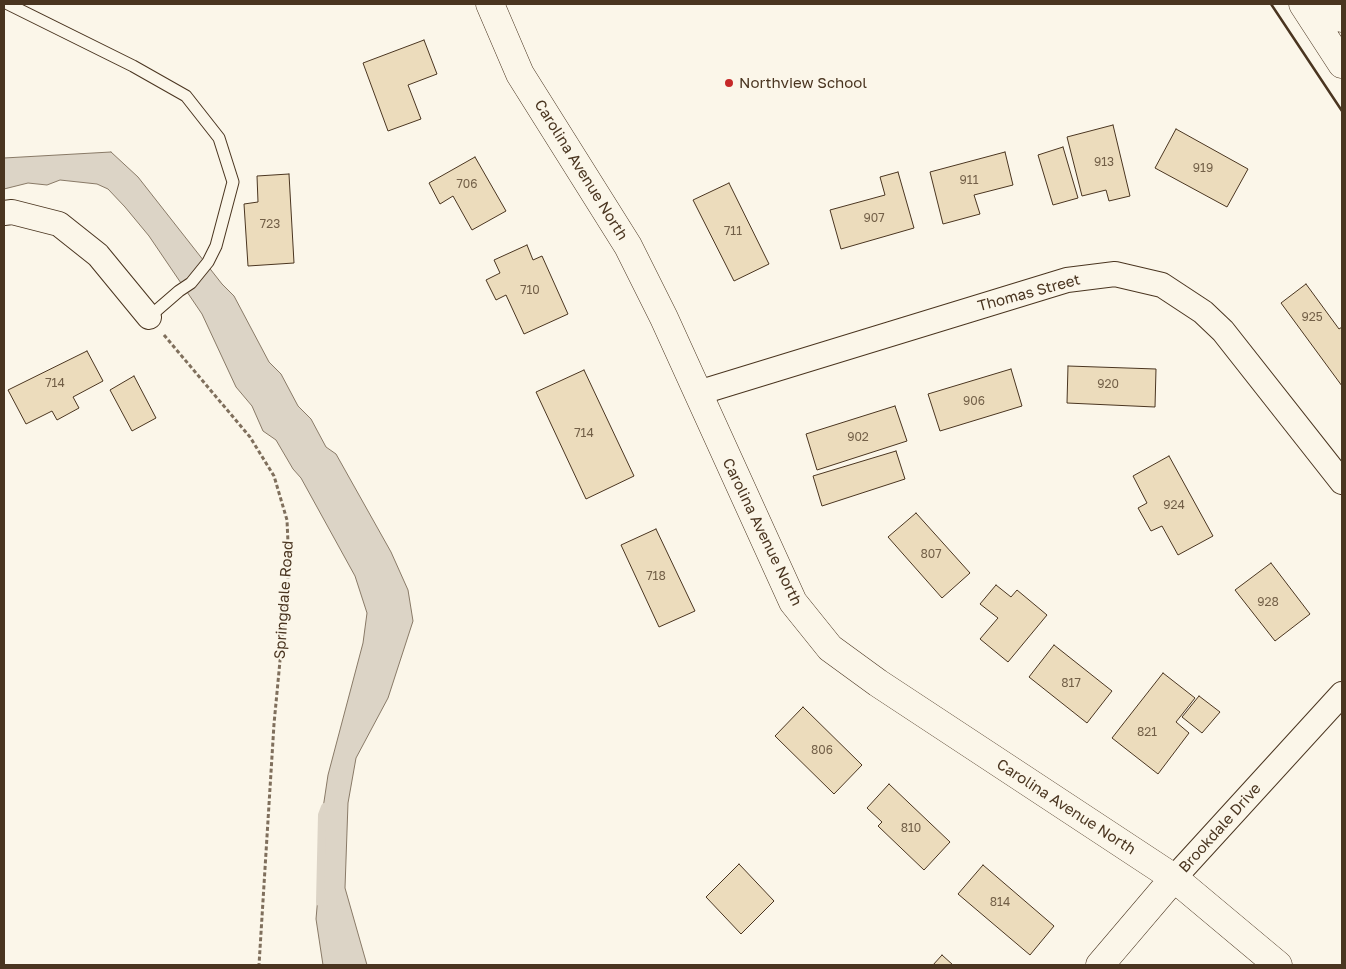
<!DOCTYPE html>
<style>
body{margin:0}
#map{position:relative;width:1346px;height:969px;overflow:hidden;background:#fbf6e9;font-family:"Golos Text",sans-serif}
canvas{display:block}
.frame{position:absolute;inset:0;border:5px solid #4a3520;pointer-events:none}
</style>
<div id="map">
<canvas width="1346" height="969"></canvas>
<div class="frame"></div>
</div>
<script>
const ctx = document.querySelector('canvas').getContext('2d');
ctx.lineJoin = 'round';
function fill(path, color) { ctx.fillStyle = color; ctx.fill(path, 'evenodd'); }
const shape = rows => new Path2D(rows.map(r => 'M' + r).join(''));
function strokePath(path, color, width, dash) { ctx.strokeStyle = color; ctx.lineWidth = width; ctx.lineCap = dash ? 'butt' : 'round'; ctx.setLineDash(dash || []); ctx.stroke(path); }
function label(font, color, halo, rows, align = 'center') {
  ctx.font = font + ' "Golos Text",sans-serif'; ctx.lineWidth = 4; ctx.setLineDash([]); ctx.textBaseline = 'middle'; ctx.strokeStyle = halo; ctx.fillStyle = color; for (const [text, x, y, turn = 0] of rows) {
    ctx.save(); ctx.translate(x, y); ctx.rotate((+turn || 0) * Math.PI / 180); ctx.textAlign = isNaN(turn) ? turn : align; if (halo) ctx.strokeText(text, 0, 0); ctx.fillText(text, 0, 0); ctx.restore();
  }
}
const water = shape([
 [111,152,138,177,222,284,234,296,269,362,281,374,298,406,311,419,326,447,336,454,391,552,408,590,413,621,388,698,356,758,348,803,345,888,367,965,323,965,316,919,323,838,322,815,328,775,363,643,367,613,355,576,301,478,293,469,276,440,263,431,252,406,236,387,202,314,149,236,125,207,108,189,97,184,60,180,47,185,28,183,4,189,4,158,111,152]
]);
fill(water, '#dcd4c6');
strokePath(water, '#887966', 1);
strokePath(shape([
 [320,902,322,815,325,807]
]), '#dcd4c6', 8);
const building = shape([
 [424,40,437,74,408,85,421,119,388,131,363,63,424,40],
 [1113,125,1130,196,1109,201,1106,190,1082,196,1067,137,1113,125],
 [1176,129,1248,169,1227,207,1155,168,1176,129],
 [1063,147,1078,198,1053,205,1038,155,1063,147],
 [1005,152,1013,185,974,195,980,214,943,224,930,172,1005,152],
 [475,157,506,211,472,230,453,196,440,204,429,183,475,157],
 [898,172,914,228,841,249,830,210,885,195,880,177,898,172],
 [289,174,294,263,248,266,244,204,258,202,257,176,289,174],
 [729,183,769,264,734,281,693,200,729,183],
 [527,245,533,260,542,256,568,314,524,334,506,295,496,300,486,280,500,273,494,260,527,245],
 [1306,284,1339,329,1342,327,1342,386,1281,303,1306,284],
 [87,351,103,381,73,397,79,408,57,420,52,411,26,424,8,390,87,351],
 [1068,366,1156,369,1155,407,1067,403,1068,366],
 [1011,369,1022,406,940,431,928,394,1011,369],
 [584,370,634,476,586,499,536,392,584,370],
 [134,376,156,418,132,431,110,390,134,376],
 [895,406,907,441,817,470,806,434,895,406],
 [896,451,905,479,822,506,813,476,896,451],
 [1169,456,1213,536,1178,555,1162,526,1151,531,1138,508,1147,503,1133,476,1169,456],
 [916,513,970,573,942,598,888,537,916,513],
 [656,529,695,611,659,627,621,545,656,529],
 [1271,563,1310,614,1275,641,1235,590,1271,563],
 [996,585,1011,597,1017,590,1047,615,1008,662,980,639,998,618,980,604,996,585],
 [1054,645,1112,691,1087,723,1029,677,1054,645],
 [1163,673,1195,698,1176,722,1189,733,1158,774,1112,738,1163,673],
 [1199,696,1220,712,1202,733,1182,717,1199,696],
 [803,707,862,765,834,794,775,736,803,707],
 [889,784,950,842,924,870,878,826,882,822,867,808,889,784],
 [739,864,774,901,741,934,706,897,739,864],
 [983,865,1054,926,1030,955,958,894,983,865],
 [942,955,953,965,933,965,942,955]
]);
fill(building, '#ecdcbc');
strokePath(building, '#4a3520', 1);
const lane = shape([
 [8,4,133,66,186,96,219,138,233,182,216,246,208,262,191,283,179,291,149,317]
]);
const street = shape([
 [4,213,12,212,59,224,98,255,149,317],
 [698,393,1067,280,1115,274,1162,285,1203,312,1223,331,1342,482],
 [1174,878,1342,694]
]);
const secondary = shape([
 [490,4,520,74,628,246,664,318,793,602,830,648,878,683,1174,878,1278,965],
 [1100,965,1174,878]
]);
const highway = shape([
 [1303,4,1342,64],
 [1332,4,1342,18]
]);
strokePath(lane, '#4a3520', 13);
strokePath(street, '#4a3520', 26);
strokePath(secondary, '#4a3520', 29);
strokePath(highway, '#4a3520', 29);
strokePath(shape([
 [164,335,250,437,274,476,287,520,289,566,274,724,259,965]
]), '#7f6f5c', 3, [4, 2.5]);
strokePath(lane, '#fbf6e9', 11);
strokePath(street, '#fbf6e9', 24);
strokePath(secondary, '#fbf6e9', 28);
strokePath(highway, '#fbf6e9', 28);
strokePath(shape([
 [1271,4,1342,111]
]), '#4a3520', 2.5);
for (const [x, y, r, color] of [
 [729,83,5,"#c62828"]
]) { const dot = new Path2D(); dot.arc(x, y, r, 0, 2 * Math.PI); ctx.fillStyle = color; ctx.fill(dot); strokePath(dot, '#fbf6e9', 2); }
label('12px', '#725f47', null, [
 ["913",1104,162],
 ["919",1203,168],
 ["911",969,180],
 ["706",467,184],
 ["907",874,218],
 ["723",270,224],
 ["711",733,231],
 ["710",530,290],
 ["925",1312,317],
 ["714",55,383],
 ["920",1108,384],
 ["906",974,401],
 ["714",584,433],
 ["902",858,437],
 ["924",1174,505],
 ["807",931,554],
 ["718",656,576],
 ["928",1268,602],
 ["817",1071,683],
 ["821",1147,732],
 ["806",822,750],
 ["810",911,828],
 ["814",1000,902]
]);
label('15px', '#4a3520', '#fbf6e9', [
 ["Northview School",739,83]
], 'left');
label('15px', '#4a3520', '#fbf6e9', [
 ["Carolina Avenue North",581,170,58],
 ["Thomas Street",1029,293,-15],
 ["Carolina Avenue North",762,532,64],
 ["Springdale Road",284,600,-86],
 ["Carolina Avenue North",1066,807,33],
 ["Brookdale Drive",1220,828,-48]
]);
</script>
